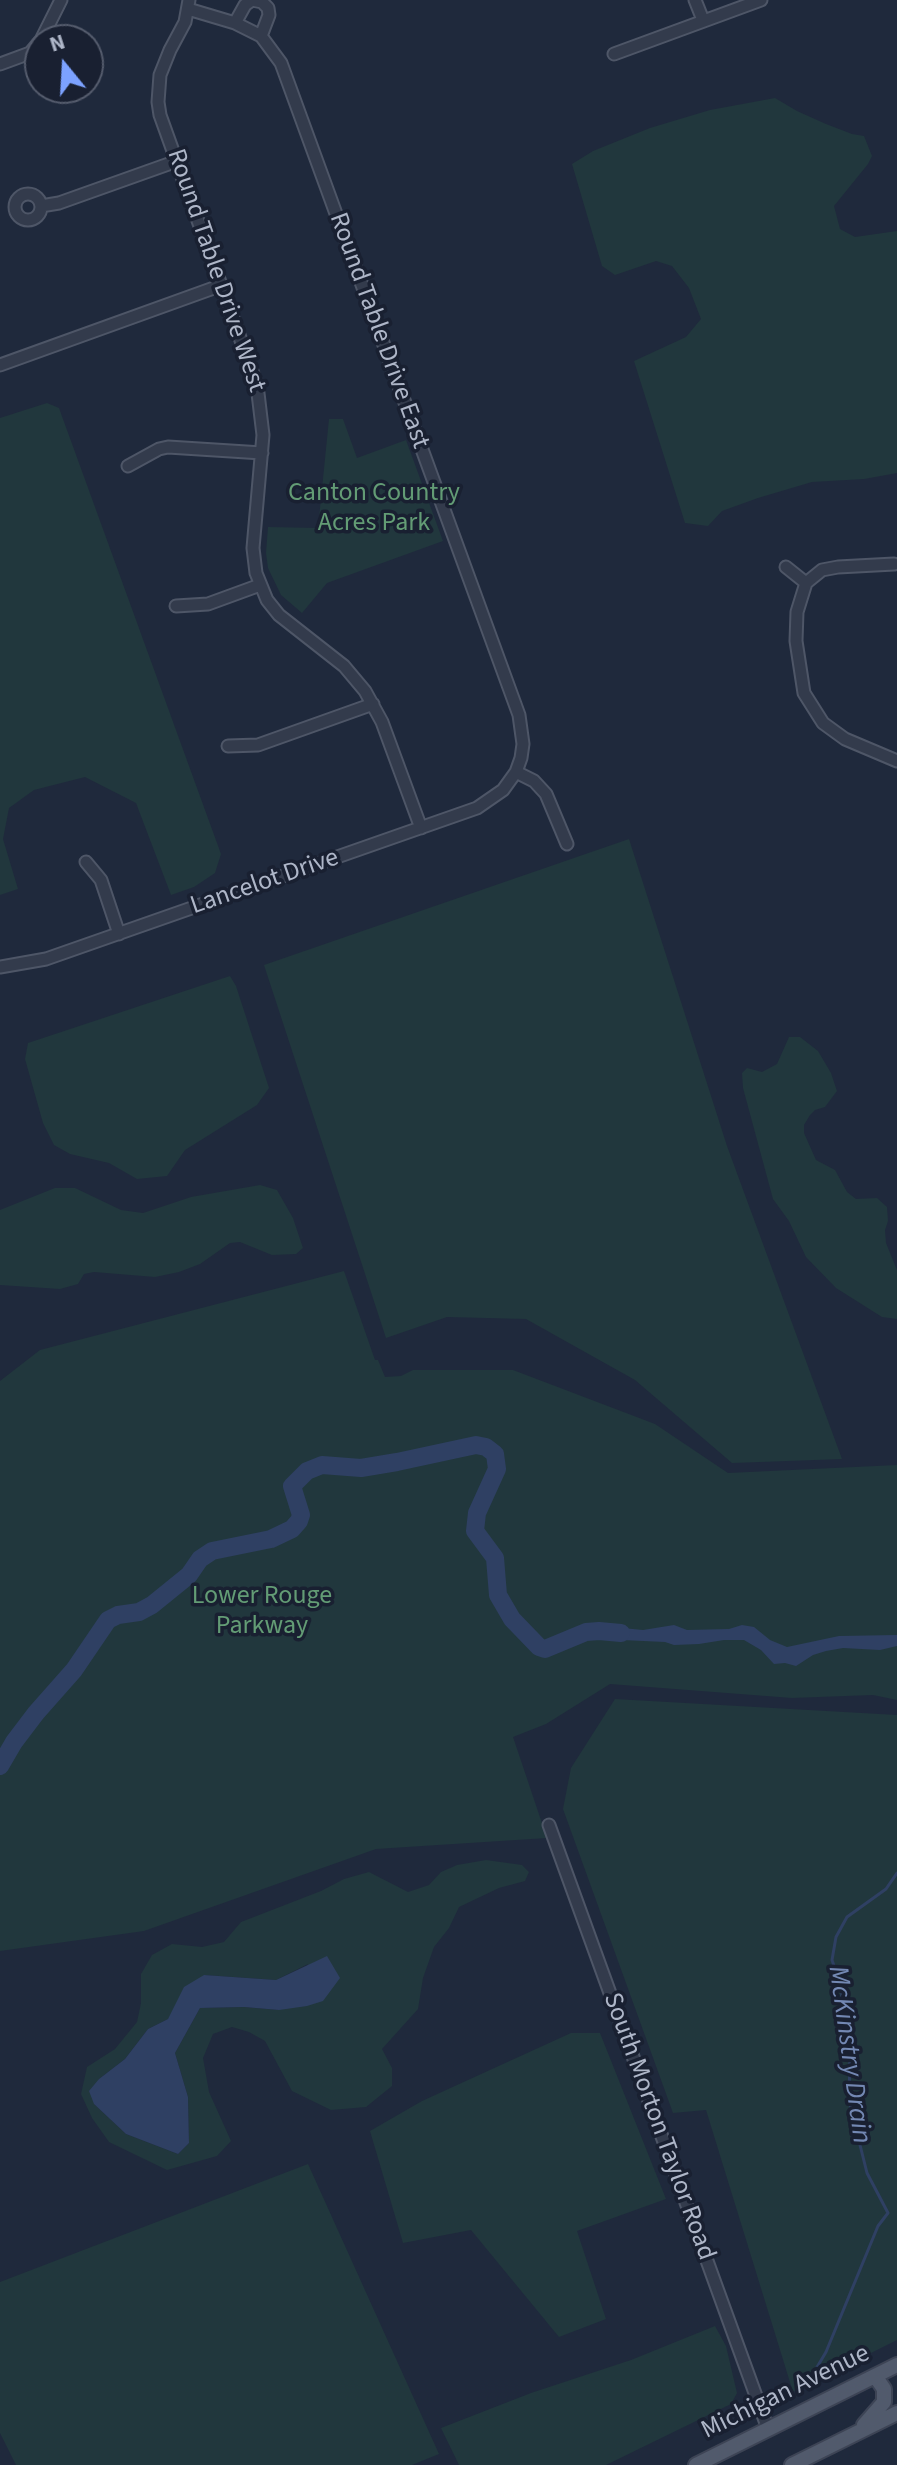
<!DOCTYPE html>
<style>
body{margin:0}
#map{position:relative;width:897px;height:2465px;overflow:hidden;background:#1f293c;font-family:"Source Sans 3",sans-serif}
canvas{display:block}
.north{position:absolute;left:24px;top:24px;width:80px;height:80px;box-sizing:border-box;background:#192031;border:2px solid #555c6d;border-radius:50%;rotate:342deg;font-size:22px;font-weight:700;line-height:32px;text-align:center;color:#aeb6c8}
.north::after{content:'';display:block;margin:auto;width:28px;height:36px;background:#7ca2ff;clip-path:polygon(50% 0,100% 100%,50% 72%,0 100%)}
</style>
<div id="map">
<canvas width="897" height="2465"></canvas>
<div class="north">N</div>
</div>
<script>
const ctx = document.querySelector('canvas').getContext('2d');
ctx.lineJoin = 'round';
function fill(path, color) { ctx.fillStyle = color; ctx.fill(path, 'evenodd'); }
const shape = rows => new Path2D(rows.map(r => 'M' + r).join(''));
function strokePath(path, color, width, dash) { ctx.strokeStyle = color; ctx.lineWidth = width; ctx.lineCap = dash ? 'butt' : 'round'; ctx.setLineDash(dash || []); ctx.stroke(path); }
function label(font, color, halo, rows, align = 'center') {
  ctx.font = font + ' "Source Sans 3",sans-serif'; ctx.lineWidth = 7; ctx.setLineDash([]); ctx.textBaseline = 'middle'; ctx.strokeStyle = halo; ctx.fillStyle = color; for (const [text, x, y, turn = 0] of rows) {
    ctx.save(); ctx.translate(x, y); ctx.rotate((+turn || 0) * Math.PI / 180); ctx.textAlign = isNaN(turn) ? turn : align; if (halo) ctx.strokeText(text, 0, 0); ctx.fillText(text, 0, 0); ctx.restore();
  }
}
fill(shape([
 [775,98,797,111,826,124,852,134,864,136,872,156,868,164,834,206,840,229,855,237,897,231,897,473,864,479,812,482,758,498,722,511,708,526,685,523,634,361,686,337,701,319,689,288,672,266,656,261,615,275,602,266,572,164,593,151,650,128,710,110],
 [47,403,59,408,221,854,215,873,194,887,171,895,136,803,85,777,34,790,9,808,3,839,18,889,0,895,0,418],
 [329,419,343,419,357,458,406,440,443,541,327,583,302,613,281,595,268,568,266,553,268,527,318,528],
 [629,839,727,1146,842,1459,732,1463,635,1380,526,1319,447,1317,386,1338,264,965],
 [230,976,236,986,269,1088,257,1105,185,1150,167,1176,137,1179,109,1163,70,1154,54,1145,43,1123,25,1059,28,1043],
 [789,1037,800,1037,818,1051,831,1073,837,1091,825,1107,815,1110,810,1115,804,1125,804,1133,816,1160,835,1170,847,1192,856,1199,877,1198,887,1207,888,1221,885,1230,886,1243,897,1270,897,1319,882,1317,836,1288,806,1257,789,1221,773,1199,743,1088,742,1073,747,1068,762,1072,777,1064],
 [260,1185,277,1190,293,1218,303,1248,296,1254,272,1255,240,1242,230,1243,200,1264,179,1272,155,1277,94,1272,84,1274,78,1284,60,1289,0,1285,0,1210,55,1188,75,1188,121,1210,143,1213,191,1197],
 [344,1271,375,1360,378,1360,385,1377,401,1376,413,1370,513,1370,655,1424,728,1473,897,1465,897,1700,873,1695,792,1698,610,1684,546,1724,513,1737,547,1838,376,1849,144,1931,0,1951,0,1381,40,1350],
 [615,1699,897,1715,897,2340,793,2392,706,2110,673,2113,563,1809,571,1768],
 [486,1860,522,1865,529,1872,525,1881,499,1888,459,1907,449,1928,434,1947,423,1978,418,2009,382,2049,392,2068,392,2086,366,2107,331,2110,292,2091,265,2041,249,2032,232,2027,213,2034,203,2058,209,2092,231,2141,217,2156,167,2170,109,2142,92,2118,81,2094,87,2067,115,2049,137,2022,141,2003,141,1974,152,1955,172,1944,202,1947,224,1942,241,1922,321,1891,344,1879,369,1872,408,1892,429,1885,441,1872,457,1865],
 [308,1964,279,2010,244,2007,200,2008,175,2053,188,2097,189,2143,178,2154,126,2134,94,2104,99,2079,125,2059,148,2029,168,2019,204,1975,276,1980],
 [571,2033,600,2033,666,2199,577,2231,606,2319,559,2337,471,2230,403,2243,370,2131,422,2101],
 [308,2164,439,2454,412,2465,16,2465,0,2433,0,2282],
 [715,2326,726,2346,737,2393,731,2404,606,2465,459,2465,441,2428,531,2393,631,2360]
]), '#21373d');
fill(shape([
 [674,1625,687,1630,729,1629,742,1625,754,1627,770,1640,787,1647,839,1636,897,1635,897,1646,880,1650,843,1648,826,1651,813,1655,796,1666,785,1663,774,1664,761,1650,744,1640,724,1640,699,1644,674,1645,665,1642,622,1640,599,1631,612,1627,643,1630],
 [327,1956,340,1978,323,2001,307,2006,279,2010,244,2007,200,2008,175,2053,188,2097,189,2143,178,2154,126,2134,94,2104,89,2091,99,2079,125,2059,148,2029,168,2019,184,1987,204,1975,276,1980]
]), '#2f4063');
strokePath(shape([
 [807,2384,826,2352,878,2226,888,2213,867,2173,849,2101,850,2054,841,2019,842,1990,832,1960,836,1937,847,1917,886,1889,897,1873]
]), '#2f4063', 3);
strokePath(shape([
 [0,1766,14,1742,36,1713,74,1670,108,1620,118,1615,139,1612,152,1605,189,1575,200,1559,212,1551,271,1539,292,1529,299,1521,301,1515,292,1486,307,1471,322,1465,361,1468,397,1462,476,1445,486,1447,495,1454,497,1469,477,1513,475,1531,495,1558,498,1595,512,1619,539,1647,545,1649,586,1632,599,1631,621,1633]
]), '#2f4063', 18);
const minor = shape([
 [189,0,185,22,170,50,160,75,158,102,160,115,257,385,263,435,253,548,256,573,267,600,279,615,344,666,365,691,382,722,421,828],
 [695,0,703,20],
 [235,23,245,5,252,0,262,2,268,8,269,15,261,36],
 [41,40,61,0],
 [614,54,761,0],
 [0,64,30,53,40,41],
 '15 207a13 13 0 1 1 26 0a13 13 0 1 1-26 0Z',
 [41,206,59,203,177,161],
 [0,365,222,285],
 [128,466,159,449,168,447,262,453],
 [894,564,838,567,822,570,806,583,797,612,796,641,804,693,823,723,845,739,897,761],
 [786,567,806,583],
 [176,606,208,604,260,585],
 [228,746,258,745,373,704],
 [516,772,534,781,546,794,567,844],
 [86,862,101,880,119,934],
 [0,967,46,959,477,808,503,790,516,772,521,758,523,744,519,715,281,63,261,36,235,23,188,9],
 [549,1825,768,2429]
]);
const major = shape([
 [864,2425,884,2402,884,2389,875,2376],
 [696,2465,897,2365],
 [792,2465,897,2413]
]);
strokePath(minor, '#4e5667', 15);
strokePath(major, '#3d4455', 18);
strokePath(minor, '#333b4c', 11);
strokePath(major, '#515a6c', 14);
label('26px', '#aeb6c8', '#192031', [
 ["Round Table Drive West",215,271,71],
 ["Round Table Drive East",378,331,70],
 ["Lancelot Drive",265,883,-19],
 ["South Morton Taylor Road",658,2127,70],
 ["Michigan Avenue",786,2393,-26]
]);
label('26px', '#639c75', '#192031', [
 ["Canton Country",374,494],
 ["Acres Park",374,524],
 ["Lower Rouge",262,1597],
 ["Parkway",262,1627]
]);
label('italic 28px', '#7388b3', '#192031', [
 ["McKinstry Drain",848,2055,82]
]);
</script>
